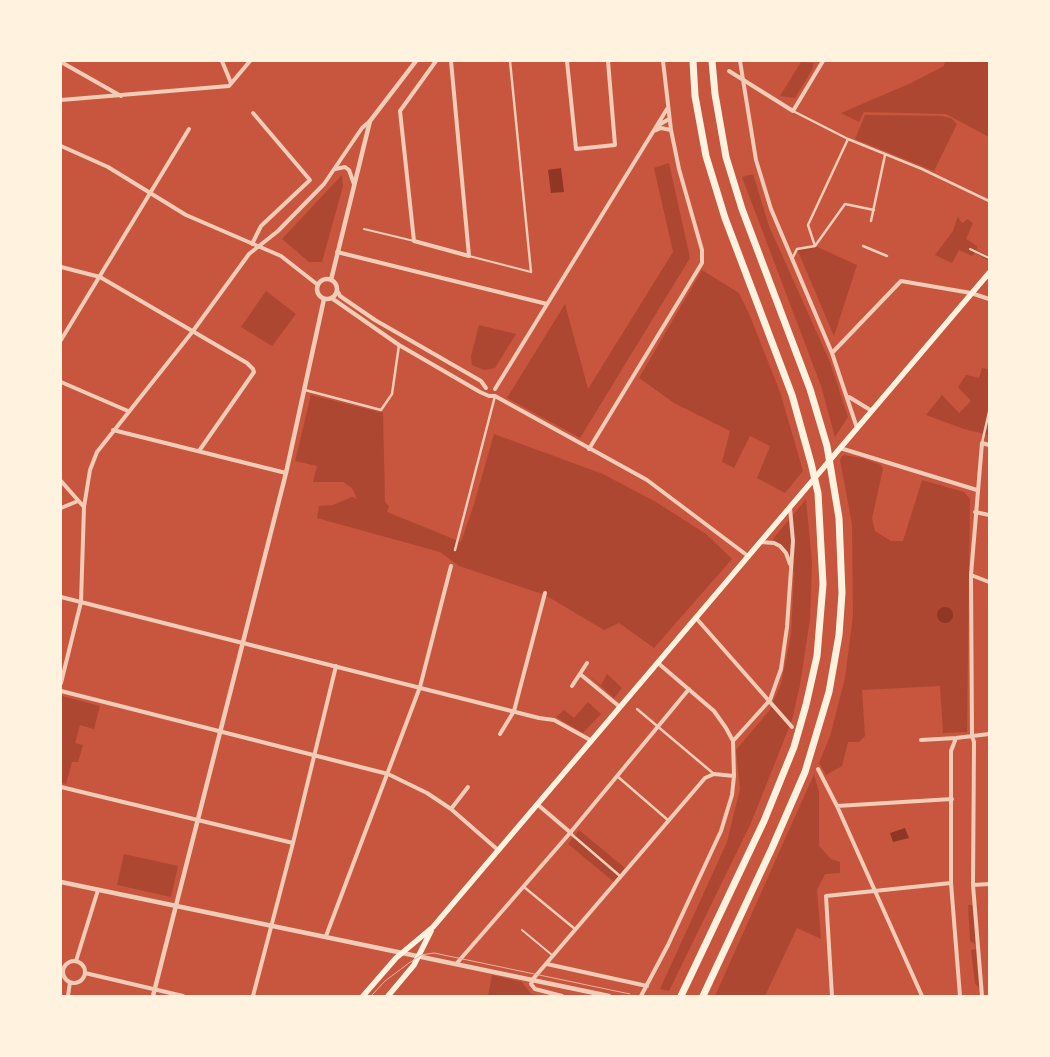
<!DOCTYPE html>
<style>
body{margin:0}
#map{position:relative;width:1050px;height:1057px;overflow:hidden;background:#c8553d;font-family:Lato,sans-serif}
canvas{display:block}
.frame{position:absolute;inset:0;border:62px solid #fff3e0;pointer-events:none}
</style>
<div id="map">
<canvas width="1050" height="1057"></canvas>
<div class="frame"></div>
</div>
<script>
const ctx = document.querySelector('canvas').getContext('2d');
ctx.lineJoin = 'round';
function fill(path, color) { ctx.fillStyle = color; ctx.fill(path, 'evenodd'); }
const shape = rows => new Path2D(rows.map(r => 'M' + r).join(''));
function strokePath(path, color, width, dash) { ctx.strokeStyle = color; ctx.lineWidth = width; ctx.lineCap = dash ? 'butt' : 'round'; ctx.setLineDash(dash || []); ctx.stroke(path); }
fill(shape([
 [945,61,989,61,989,137,946,114,864,112,859,122,841,113,911,83,944,66],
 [801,62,814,63,812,70,795,98,780,96],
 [865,115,941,116,951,118,957,124,934,171,855,139],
 [669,163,690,258,580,438,507,398,565,304,588,389,673,252,654,168],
 [753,174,769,226,830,362,848,417,835,437,821,386,742,177],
 [342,175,343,186,322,262,309,262,282,239],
 [958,216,960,221,963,223,967,219,973,223,966,239,977,246,977,250,989,256,989,261,975,253,972,256,959,250,952,263,935,255,953,231],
 [815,246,857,265,834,336,797,249],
 [702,270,739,293,750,316,780,392,803,471,785,493,757,478,770,446,750,436,734,468,722,462,730,431,674,403,639,378],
 [266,291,296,314,272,346,241,327],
 [479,325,516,334,495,368,484,370,472,365,471,356],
 [982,368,989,369,989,435,964,429,926,415,942,395,959,413,971,401,958,387,966,375,979,378],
 [311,395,383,413,385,502,389,506,387,512,461,542,474,504,494,434,603,474,656,502,706,534,732,559,654,648,619,623,604,630,545,595,459,566,440,552,317,518,319,506,333,505,352,497,357,499,352,488,343,482,313,482,317,466,295,461],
 [843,455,862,458,881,465,883,469,872,518,875,531,891,541,903,541,922,480,964,492,970,499,967,732,943,733,940,686,862,690,865,736,859,742,848,742,842,766,826,775,819,763,830,736,845,678,853,615,852,524,840,460],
 [806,499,812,562,810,619,800,685,792,720,751,823,669,991,660,989,727,842,740,789,736,750,769,711,781,684,791,634,794,574,793,565,773,539],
 [586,673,601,685,607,674,622,688,614,698],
 [62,696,100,706,94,729,80,725,75,743,83,745,78,762,72,762,66,784,61,783],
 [588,702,601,714,583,733,556,717,564,710,574,718],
 [814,774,819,792,819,846,831,859,840,862,840,873,825,874,817,890,821,939,797,928,765,996,715,996],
 [579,830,625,868,614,882,568,844],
 [124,854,178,866,171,897,117,885],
 [968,905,973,905,976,945,970,941],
 [977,949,980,988,975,984,971,950],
 [492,975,522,982,531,994,543,996,488,996]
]), '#ae4732');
fill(shape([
 [561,168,564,192,551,193,548,170],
 '937 615a8 8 0 1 1 16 0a8 8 0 1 1-16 0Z',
 [905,828,909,838,893,842,890,833]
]), '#8f3625');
strokePath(shape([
 [364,229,414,241],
 [970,249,989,258],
 [469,256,531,272],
 [522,930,552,955]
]), '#f1ccb7', 2);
strokePath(shape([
 [510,61,531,272],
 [793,111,848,139,922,169,989,201],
 [871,221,885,155],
 [815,246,808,225,848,139],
 [863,246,887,256],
 [793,257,797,249,815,246,845,204,874,210],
 [305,390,381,410,392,394,399,345],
 [982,443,989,412],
 [455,550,495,396],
 [637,709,714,774],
 [617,776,669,821],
 [570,833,620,876],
 [524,887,575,929]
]), '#f1ccb7', 2.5);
strokePath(shape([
 [222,61,231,83],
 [436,61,400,111,414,241,469,256,451,61],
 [567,61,576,149,615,145,608,61],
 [740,61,756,160,771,209,832,353,857,428],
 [61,62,121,96],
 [729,71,793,111,823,61],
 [61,100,229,86,250,61],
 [657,126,669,119],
 [654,131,661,128,671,130],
 [61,146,108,167,186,215,281,256,318,285],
 [335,169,345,167,349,170,354,184],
 [252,244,261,226,310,180,253,113],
 [337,252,547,304],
 [61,267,100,277,247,363,253,369,254,372,199,451],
 [338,292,340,296,375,320,481,381,486,388],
 [333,299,399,345,480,392,489,396,495,396,647,480,748,556],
 [61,340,189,129],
 [832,353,901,281,971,293,989,299],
 [61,382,128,411],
 [495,389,667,109],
 [849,397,872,411],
 [113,430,286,473],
 [840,448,977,490],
 [589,449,702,263,702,250,679,169,671,130,663,61],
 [61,481,84,507],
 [61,508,78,501],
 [975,512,989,515],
 [760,542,774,543,780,546,786,553,790,564],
 [971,575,989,582],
 [61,597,539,718,554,720,592,741],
 [696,618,792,727],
 [580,674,620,707],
 [61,683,81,602,84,507,90,470,97,452,193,331,249,254,278,231,324,184,362,128,370,121],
 [572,686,587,663],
 [61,691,388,774,427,793,451,809,498,850],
 [500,734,514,711,545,593],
 [956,738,951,751,951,883,960,996],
 [921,740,956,738,989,734],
 [733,741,770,700,781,669,787,627,793,541,790,508],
 [818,769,837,806,922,996],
 [61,787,293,843],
 [537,804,571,833],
 [837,806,952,799],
 [451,809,468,787],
 [973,885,989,884],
 [326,936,420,687,451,566],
 [76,961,98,890],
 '63 972a11 11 0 1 1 22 0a11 11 0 1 1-22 0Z',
 [457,963,570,833,689,689],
 [547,964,647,986],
 [85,973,183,996],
 [68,996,70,982],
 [253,996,293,843,336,666],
 [562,996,535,989,531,984,533,979,705,778,714,774,734,776],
 [641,996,668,945,721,831,732,795,734,776,733,741,726,728,714,711,658,663],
 [832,996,826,896,951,883],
 [982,996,973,885,974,742,972,736,971,575,982,443,989,445]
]), '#f1ccb7', 4);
strokePath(shape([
 '317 289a10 10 0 1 1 20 0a10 10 0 1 1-20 0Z',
 [331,280,370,121,416,61],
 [61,882,609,996],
 [153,996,286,473,324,299]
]), '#f1ccb7', 4.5);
strokePath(shape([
 [363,996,396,958,433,927,989,273],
 [388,996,414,965,431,931]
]), '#fff3e0', 5.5);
strokePath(shape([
 [681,996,764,821,794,747,806,705,817,656,823,584,818,493,811,463,792,395,725,218,706,156,695,96,693,61],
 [703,996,772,848,805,772,829,692,839,635,842,593,839,518,827,446,810,389,742,209,726,157,715,94,712,61]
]), '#fff3e0', 7);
strokePath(shape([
 [371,996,385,981,409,963,421,955,434,953,630,994]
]), '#e9b49f', 1);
</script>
